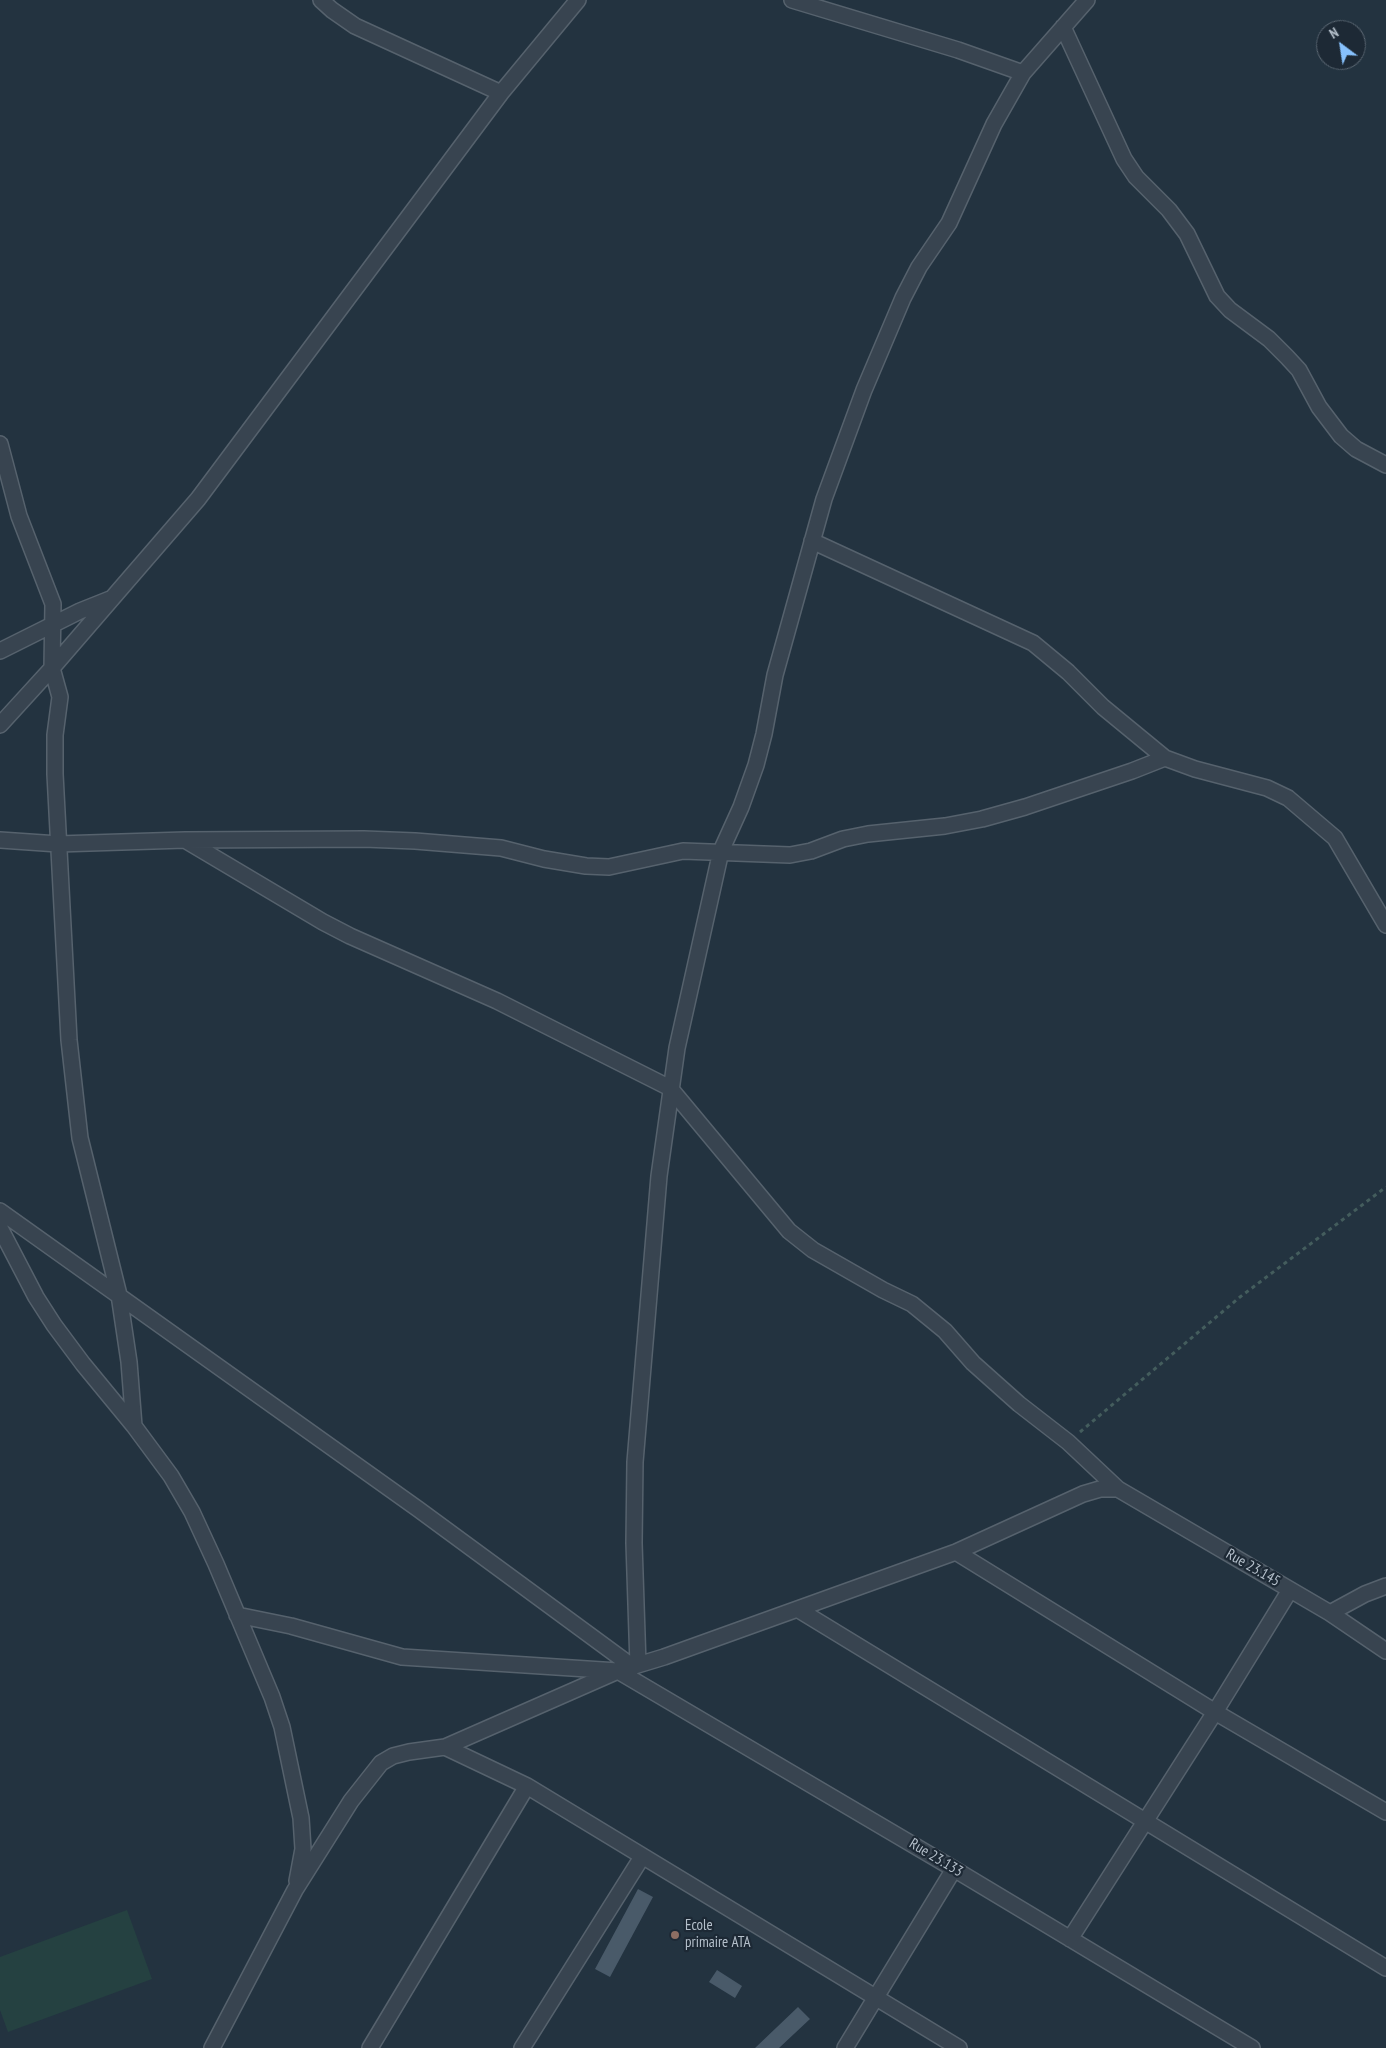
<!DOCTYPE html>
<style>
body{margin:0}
#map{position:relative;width:1386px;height:2048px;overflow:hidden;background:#233340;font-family:"PT Sans Narrow",sans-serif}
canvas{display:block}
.north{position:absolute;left:1316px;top:20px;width:50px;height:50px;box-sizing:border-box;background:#1d2935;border:1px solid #596571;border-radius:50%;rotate:329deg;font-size:14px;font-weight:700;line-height:20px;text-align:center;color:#b4bfca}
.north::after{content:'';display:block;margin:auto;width:18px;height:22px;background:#87c1fd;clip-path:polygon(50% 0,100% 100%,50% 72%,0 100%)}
</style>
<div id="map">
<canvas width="1386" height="2048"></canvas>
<div class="north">N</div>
</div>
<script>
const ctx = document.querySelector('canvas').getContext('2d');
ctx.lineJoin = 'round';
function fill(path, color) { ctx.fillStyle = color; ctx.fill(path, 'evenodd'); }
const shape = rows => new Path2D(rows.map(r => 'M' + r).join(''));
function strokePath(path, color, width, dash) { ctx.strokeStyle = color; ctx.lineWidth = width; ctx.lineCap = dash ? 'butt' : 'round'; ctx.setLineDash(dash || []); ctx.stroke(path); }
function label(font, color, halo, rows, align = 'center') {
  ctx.font = font + ' "PT Sans Narrow",sans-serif'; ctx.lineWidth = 4.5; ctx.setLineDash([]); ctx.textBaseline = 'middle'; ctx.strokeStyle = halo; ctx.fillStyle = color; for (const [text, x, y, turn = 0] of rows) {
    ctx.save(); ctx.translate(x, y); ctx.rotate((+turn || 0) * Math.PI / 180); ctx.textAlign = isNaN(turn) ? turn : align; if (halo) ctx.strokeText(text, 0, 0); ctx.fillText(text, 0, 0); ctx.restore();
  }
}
fill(shape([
 [127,1910,152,1979,8,2032,0,2010,0,1957]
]), '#254141');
fill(shape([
 [638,1889,653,1897,610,1977,595,1969],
 [717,1970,742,1986,735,1998,709,1982],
 [798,2007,810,2019,779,2048,755,2048]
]), '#495a69');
const street = shape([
 [321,0,332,10,355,26,501,93],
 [792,0,958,50,1023,73],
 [1063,27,1124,159,1136,177,1169,210,1187,234,1217,296,1230,310,1269,339,1287,357,1299,370,1319,407,1341,436,1356,449,1386,465],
 [0,444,19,516,53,604,52,668,60,697,55,735,55,774,69,1040,80,1138,119,1295,129,1362,134,1426],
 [812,541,1033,643,1068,672,1103,707,1165,758,1195,769,1267,788,1288,798,1335,838,1386,925],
 [0,651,80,611,110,599],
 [0,725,52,668,198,499,501,93,578,0],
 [0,840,58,844,185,840,364,839,415,841,501,848,544,859,586,866,609,867,683,851,790,855,811,851,843,839,868,834,945,826,982,819,1025,807,1132,771,1165,758],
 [185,840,323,922,350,936,497,1001,670,1088,789,1231,813,1250,883,1290,912,1304,945,1331,973,1363,1019,1404,1068,1442,1118,1489,1330,1613,1386,1651],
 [0,1211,418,1509,633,1667],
 [0,1228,36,1297,54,1325,83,1364,134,1426,171,1476,192,1512,216,1564,272,1697,282,1727,301,1818,303,1849,297,1881],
 [956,1552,1215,1712,1386,1812],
 [799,1610,1386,1968],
 [1330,1613,1365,1594,1386,1586],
 [237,1615,291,1626,402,1657,618,1671,954,1869,1252,2048],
 [638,1665,634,1543,635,1462,659,1176,677,1048,721,851,741,807,756,765,764,734,775,675,824,499,864,390,903,298,919,267,949,223,994,124,1023,73,1087,0],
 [445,1747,527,1786,959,2048],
 [1070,1939,1215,1712,1290,1590],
 [212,2048,295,1890,351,1801,381,1763,393,1756,409,1752,445,1747,618,1671,664,1657,956,1552,1083,1494,1100,1489,1118,1489],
 [370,2048,527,1786],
 [522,2048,642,1857],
 [845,2048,954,1869]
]);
strokePath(street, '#56626d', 18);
strokePath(shape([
 [1080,1432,1240,1297,1386,1187]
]), '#445d5d', 3, [4, 4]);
strokePath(street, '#384450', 15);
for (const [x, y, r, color] of [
 [675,1935,5,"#8d6e63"]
]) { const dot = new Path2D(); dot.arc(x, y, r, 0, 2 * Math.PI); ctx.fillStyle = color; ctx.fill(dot); strokePath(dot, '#1d2935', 2); }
label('15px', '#b4bfca', '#1d2935', [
 ["Rue 23.145",1253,1568,30],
 ["Rue 23.133",936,1858,31]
]);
label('15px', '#b4bfca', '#1d2935', [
 ["Ecole",685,1926],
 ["primaire ATA",685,1943]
], 'left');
</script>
